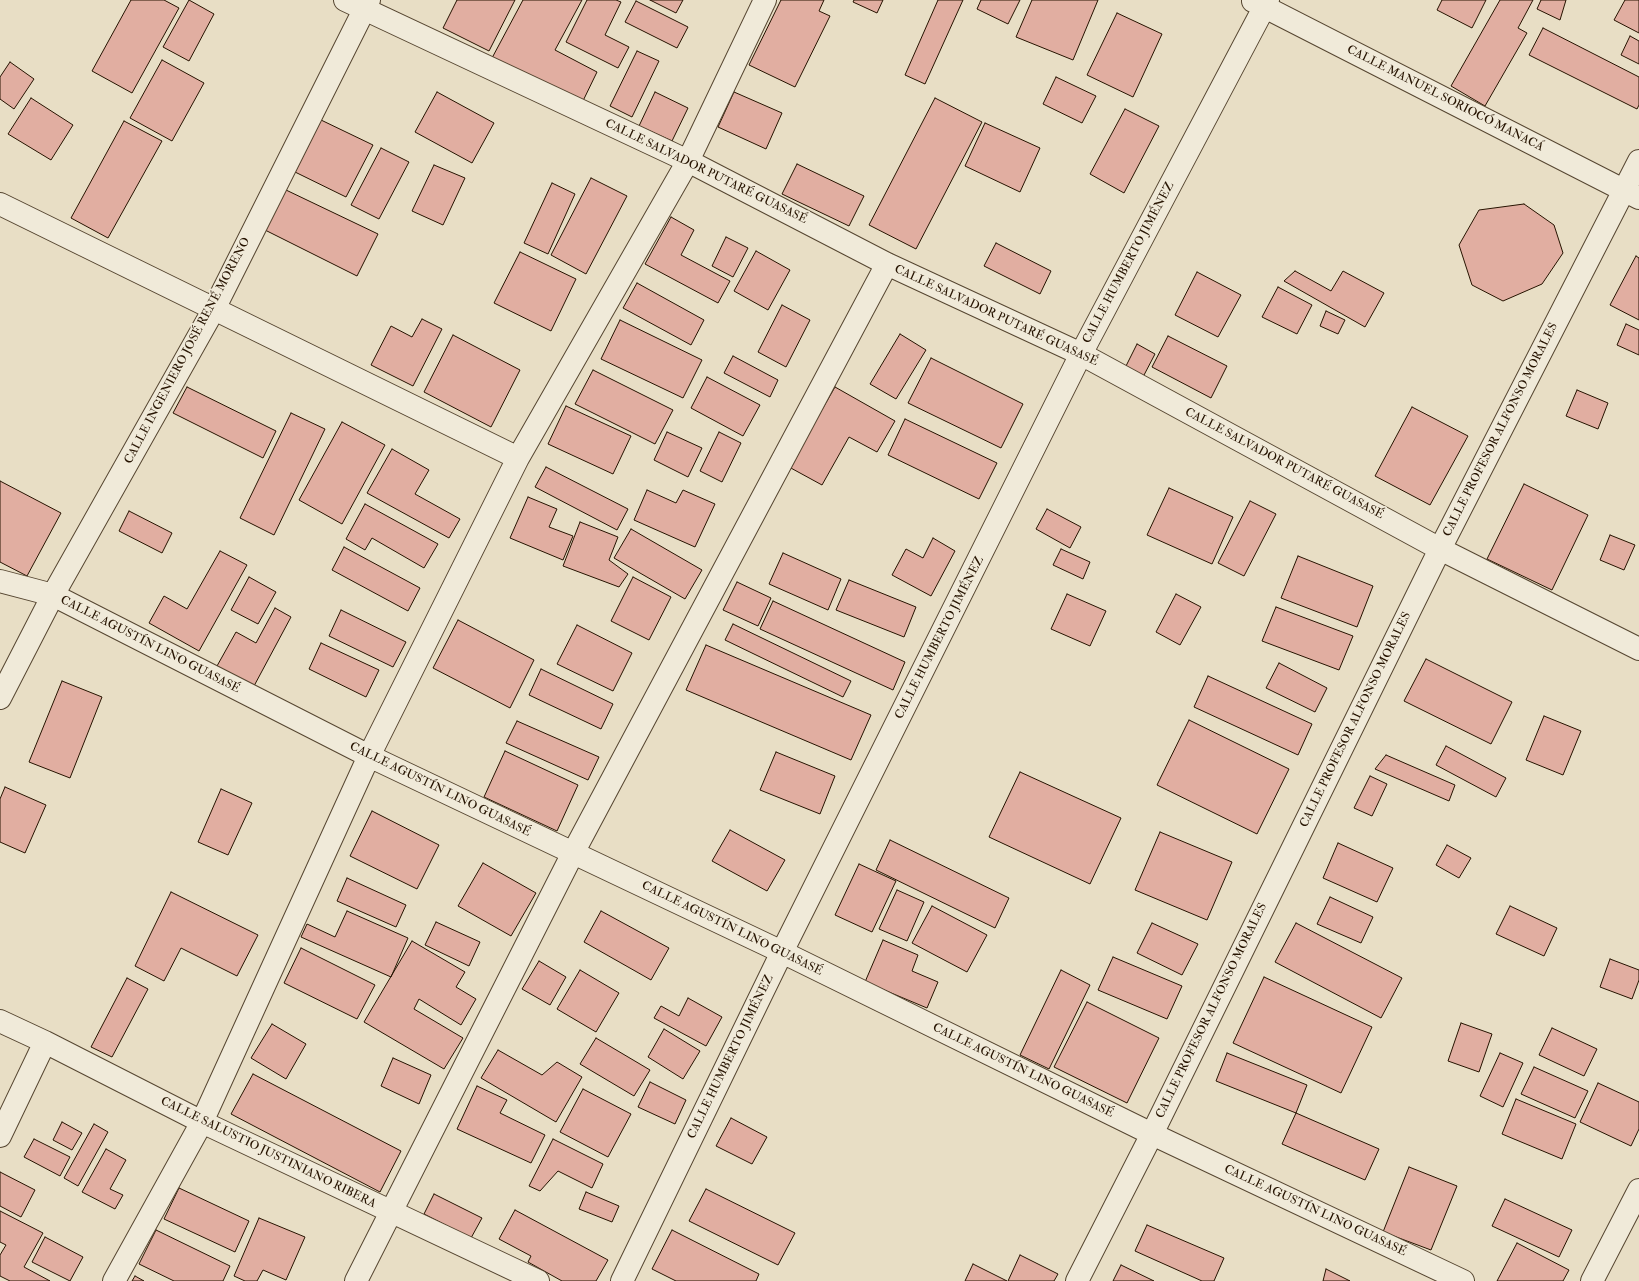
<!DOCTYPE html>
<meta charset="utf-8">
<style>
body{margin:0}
canvas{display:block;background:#e8dec5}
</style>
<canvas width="1639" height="1281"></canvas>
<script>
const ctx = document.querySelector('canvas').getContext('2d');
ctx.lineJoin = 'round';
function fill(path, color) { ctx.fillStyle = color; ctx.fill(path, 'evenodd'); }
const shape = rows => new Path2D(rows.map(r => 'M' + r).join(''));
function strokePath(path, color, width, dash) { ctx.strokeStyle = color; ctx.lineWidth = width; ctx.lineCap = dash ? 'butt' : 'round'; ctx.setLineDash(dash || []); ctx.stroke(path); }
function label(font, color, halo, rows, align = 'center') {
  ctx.font = font + ' "IM FELL Double Pica",serif'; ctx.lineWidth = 3.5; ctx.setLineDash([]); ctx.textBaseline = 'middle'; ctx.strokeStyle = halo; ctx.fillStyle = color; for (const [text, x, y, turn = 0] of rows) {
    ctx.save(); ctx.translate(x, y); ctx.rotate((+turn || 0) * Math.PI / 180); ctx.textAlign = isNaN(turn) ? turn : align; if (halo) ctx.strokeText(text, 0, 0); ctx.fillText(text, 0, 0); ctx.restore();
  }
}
const building = shape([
 [131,0,164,0,179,8,132,93,92,71,131,0],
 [189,0,214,14,189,61,163,47,189,0],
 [457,0,515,0,489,51,443,28,457,0],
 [523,0,582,0,555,50,597,72,581,105,492,58,523,0],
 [587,0,616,0,621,2,605,35,629,47,618,68,566,42,587,0],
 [650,0,683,0,676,13,650,0],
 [781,0,824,0,819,11,830,16,795,87,749,65,781,0],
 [854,0,883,0,877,13,853,2,854,0],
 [938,0,963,0,925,84,905,75,938,0],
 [981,0,1020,0,1008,24,977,9,981,0],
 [1032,0,1098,0,1073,60,1016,37,1032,0],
 [1442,0,1486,0,1472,28,1437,10,1442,0],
 [1500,0,1533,0,1518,28,1527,33,1485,106,1451,86,1500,0],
 [1541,0,1566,0,1560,20,1537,9,1541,0],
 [1625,0,1639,0,1639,33,1614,20,1625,0],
 [636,1,688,27,677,48,625,22,636,1],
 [1117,13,1162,34,1133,97,1087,75,1117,13],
 [1543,28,1639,77,1639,105,1637,109,1529,55,1543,28],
 [1630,36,1639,41,1639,64,1621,55,1630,36],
 [637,51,659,61,632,117,610,106,637,51],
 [162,60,204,83,172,141,130,118,162,60],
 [10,62,34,79,14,109,0,99,0,77,10,62],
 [1056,77,1096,96,1082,123,1043,104,1056,77],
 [437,92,494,123,472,163,415,132,437,92],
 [655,92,688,108,672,141,639,126,655,92],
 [734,92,782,113,766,149,718,127,734,92],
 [31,98,73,125,51,160,8,134,31,98],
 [935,98,982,122,916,249,869,225,935,98],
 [1125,109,1159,126,1124,193,1090,174,1125,109],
 [321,120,373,145,346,197,295,172,321,120],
 [124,121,162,141,108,238,71,218,124,121],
 [985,123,1040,148,1020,192,965,166,985,123],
 [381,148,409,162,379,219,351,205,381,148],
 [797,164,864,196,849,226,782,194,797,164],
 [434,165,465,178,443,225,412,211,434,165],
 [591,178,627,196,586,274,551,255,591,178],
 [552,183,575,194,548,254,524,243,552,183],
 [286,190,378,234,357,276,265,230,286,190],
 [1524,204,1554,225,1563,253,1542,284,1503,301,1472,285,1459,245,1479,210,1524,204],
 [671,217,694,230,681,255,730,281,718,303,645,264,671,217],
 [726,237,748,248,733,277,712,266,726,237],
 [996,243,1051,271,1040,294,984,266,996,243],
 [756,251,790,270,768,310,734,291,756,251],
 [520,252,576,279,551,331,494,303,520,252],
 [1636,256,1639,258,1639,320,1610,305,1636,256],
 [1295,271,1331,291,1343,271,1384,293,1365,327,1284,281,1295,271],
 [1197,272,1241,295,1218,337,1175,315,1197,272],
 [637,283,704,320,691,345,623,308,637,283],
 [1278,287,1312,305,1297,334,1262,317,1278,287],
 [782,305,810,320,786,367,758,352,782,305],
 [1326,311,1345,320,1338,334,1320,326,1326,311],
 [422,319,442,329,413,386,371,365,391,326,412,337,422,319],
 [620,320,702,360,683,398,601,359,620,320],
 [1626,324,1639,330,1639,355,1617,345,1626,324],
 [900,334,926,350,896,399,870,384,900,334],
 [453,335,520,370,491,427,424,392,453,335],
 [1168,336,1227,366,1211,398,1152,367,1168,336],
 [1137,344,1155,354,1143,377,1125,368,1137,344],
 [733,356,778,380,770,397,724,373,733,356],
 [931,358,1023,404,1001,448,908,403,931,358],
 [593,370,673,410,655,444,575,404,593,370],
 [707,377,760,405,743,436,691,408,707,377],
 [187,387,276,431,263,458,173,413,187,387],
 [835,387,895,421,877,452,849,437,822,485,789,467,835,387],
 [1577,390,1608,403,1598,429,1566,416,1577,390],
 [566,406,631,436,613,474,548,444,566,406],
 [1412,407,1468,436,1430,505,1375,476,1412,407],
 [291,413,325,429,274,535,240,518,291,413],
 [905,419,997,463,979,499,888,455,905,419],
 [342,422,385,445,342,524,299,500,342,422],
 [667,432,702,448,688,477,654,460,667,432],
 [719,432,741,443,722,482,700,471,719,432],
 [392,449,429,470,415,494,460,519,449,538,367,493,392,449],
 [546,467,628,509,617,530,535,487,546,467],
 [0,481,61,513,27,576,0,562,0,481],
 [1524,484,1588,515,1552,590,1487,559,1524,484],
 [1169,488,1233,517,1212,564,1147,535,1169,488],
 [647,490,676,503,683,490,715,504,695,547,634,520,647,490],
 [528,497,557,509,549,527,573,536,563,560,510,538,528,497],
 [1250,501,1276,514,1244,576,1218,563,1250,501],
 [365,504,438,544,424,568,372,538,365,550,346,539,365,504],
 [1047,509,1081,527,1070,548,1036,529,1047,509],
 [129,511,172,533,162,553,119,531,129,511],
 [580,522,618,537,609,560,628,574,619,587,563,566,580,522],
 [631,529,702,570,685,599,614,558,631,529],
 [1610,535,1635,545,1624,570,1600,560,1610,535],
 [933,538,955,551,931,596,892,575,906,549,923,558,933,538],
 [344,547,420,588,408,611,332,570,344,547],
 [1061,549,1090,562,1083,579,1053,565,1061,549],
 [220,551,247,565,199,651,149,623,164,596,187,609,220,551],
 [783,553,841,579,828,610,769,584,783,553],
 [1298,556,1373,586,1357,627,1281,598,1298,556],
 [249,577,276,592,258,624,231,610,249,577],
 [633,577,671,597,649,640,611,621,633,577],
 [849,580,916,607,904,637,836,610,849,580],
 [737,582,771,598,758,626,723,610,737,582],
 [1067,594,1106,611,1090,646,1051,629,1067,594],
 [1176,594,1201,607,1180,645,1156,632,1176,594],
 [773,601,905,662,893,690,760,629,773,601],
 [1276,607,1353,636,1339,670,1262,641,1276,607],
 [275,608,291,617,254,686,217,666,236,632,256,643,275,608],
 [341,610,406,642,393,667,329,636,341,610],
 [458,620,534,660,510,708,433,668,458,620],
 [733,624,851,681,843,697,725,640,733,624],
 [577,625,632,653,613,691,557,664,577,625],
 [321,643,379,670,366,697,309,669,321,643],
 [706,645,871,715,851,760,686,690,706,645],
 [1426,659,1512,702,1491,744,1404,701,1426,659],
 [1279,663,1327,688,1315,712,1266,688,1279,663],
 [541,669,613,704,601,729,529,695,541,669],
 [1208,676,1312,724,1298,755,1194,707,1208,676],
 [62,681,102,697,70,778,29,762,62,681],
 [1544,716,1581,731,1563,775,1526,760,1544,716],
 [1189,720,1289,769,1257,834,1157,785,1189,720],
 [517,721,599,757,588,780,506,743,517,721],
 [1446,746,1506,778,1496,797,1436,765,1446,746],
 [505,751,578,785,557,831,484,797,505,751],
 [776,752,835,776,820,814,760,790,776,752],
 [1386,755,1455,785,1449,801,1375,769,1386,755],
 [1020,772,1121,818,1090,884,989,837,1020,772],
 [1370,776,1387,784,1372,816,1354,808,1370,776],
 [5,787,46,805,25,853,0,842,0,799,5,787],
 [221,789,252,803,228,855,198,842,221,789],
 [372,811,439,845,417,889,350,856,372,811],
 [730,830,785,860,767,891,712,861,730,830],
 [1160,832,1232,862,1207,920,1135,890,1160,832],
 [890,840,1009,898,995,928,876,870,890,840],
 [1338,843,1393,868,1377,902,1323,878,1338,843],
 [1447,845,1471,858,1459,878,1436,865,1447,845],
 [483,863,536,893,511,936,458,906,483,863],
 [859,864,896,881,872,932,835,915,859,864],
 [347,878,406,905,396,927,337,901,347,878],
 [897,890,924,902,907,941,879,929,897,890],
 [171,892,258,935,237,976,181,948,164,981,135,966,171,892],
 [1330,897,1373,917,1361,943,1317,924,1330,897],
 [932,906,987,935,967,972,912,943,932,906],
 [1510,906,1557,928,1544,956,1496,934,1510,906],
 [347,911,408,938,391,977,301,937,307,924,335,937,347,911],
 [601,911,669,948,651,980,584,942,601,911],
 [436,922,480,942,469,966,425,945,436,922],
 [1152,923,1198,944,1182,975,1137,953,1152,923],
 [1296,923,1402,978,1381,1018,1275,962,1296,923],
 [883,940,918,955,912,971,938,982,927,1008,865,982,883,940],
 [412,941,465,972,456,987,476,999,461,1025,419,999,414,1009,463,1038,444,1069,364,1022,412,941],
 [301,948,375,985,357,1019,284,983,301,948],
 [1113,957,1182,986,1167,1019,1098,990,1113,957],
 [1610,959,1639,970,1639,980,1632,999,1600,987,1610,959],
 [539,961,566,977,550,1005,522,989,539,961],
 [580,970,619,993,596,1032,557,1009,580,970],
 [1061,970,1090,985,1049,1069,1020,1055,1061,970],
 [1264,977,1372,1027,1341,1093,1233,1043,1264,977],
 [127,978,148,989,112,1057,91,1047,127,978],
 [688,998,722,1017,706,1046,654,1018,661,1006,679,1016,688,998],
 [1087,1002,1159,1038,1127,1103,1054,1067,1087,1002],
 [1461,1023,1492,1034,1479,1072,1448,1061,1461,1023],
 [272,1024,306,1044,286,1079,251,1058,272,1024],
 [1552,1028,1597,1049,1584,1076,1539,1055,1552,1028],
 [664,1029,700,1051,683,1079,648,1057,664,1029],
 [596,1038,650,1070,634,1096,580,1064,596,1038],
 [498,1050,542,1075,557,1062,582,1077,556,1122,481,1078,498,1050],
 [1227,1053,1307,1085,1296,1113,1216,1081,1227,1053],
 [1500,1053,1523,1063,1503,1107,1480,1096,1500,1053],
 [393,1058,431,1075,419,1104,381,1086,393,1058],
 [1534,1067,1588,1091,1575,1118,1521,1094,1534,1067],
 [253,1074,401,1151,380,1192,231,1114,253,1074],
 [650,1082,686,1100,675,1124,638,1107,650,1082],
 [1598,1083,1639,1102,1639,1129,1631,1146,1580,1122,1598,1083],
 [477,1086,507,1100,500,1113,545,1135,531,1163,457,1129,477,1086],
 [583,1089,631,1114,608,1157,560,1132,583,1089],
 [1516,1099,1576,1124,1562,1159,1502,1134,1516,1099],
 [1296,1113,1379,1149,1365,1180,1282,1144,1296,1113],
 [731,1118,767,1137,752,1164,716,1146,731,1118],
 [62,1122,82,1133,72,1150,53,1140,62,1122],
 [94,1124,108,1132,78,1186,64,1178,94,1124],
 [34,1139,70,1157,60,1176,24,1157,34,1139],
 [553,1139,603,1164,592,1188,558,1171,540,1191,529,1186,553,1139],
 [106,1149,126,1160,110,1189,123,1195,115,1209,82,1192,106,1149],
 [1409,1167,1457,1186,1431,1250,1383,1232,1409,1167],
 [0,1172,35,1190,21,1217,0,1206,0,1172],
 [179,1188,249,1221,235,1252,164,1219,179,1188],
 [706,1189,795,1233,778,1265,689,1221,706,1189],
 [586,1192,619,1206,612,1222,579,1209,586,1192],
 [434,1194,482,1218,471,1238,424,1214,434,1194],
 [1505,1199,1572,1230,1559,1257,1492,1226,1505,1199],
 [515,1210,608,1260,596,1281,562,1281,528,1262,531,1256,499,1239,515,1210],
 [0,1211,43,1233,24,1267,50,1281,10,1281,0,1276,0,1255,6,1245,0,1242,0,1211],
 [259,1218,305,1237,286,1280,263,1270,257,1281,245,1281,234,1276,259,1218],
 [1147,1225,1224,1258,1214,1281,1202,1281,1135,1251,1147,1225],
 [156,1230,230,1266,223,1281,174,1281,139,1264,156,1230],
 [672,1230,759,1274,756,1281,676,1281,652,1269,672,1230],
 [45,1237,83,1257,70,1281,32,1262,45,1237],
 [1517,1243,1569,1270,1563,1281,1497,1281,1517,1243],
 [1020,1255,1058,1274,1054,1281,1008,1281,1020,1255],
 [973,1264,1007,1281,965,1281,973,1264],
 [1121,1265,1154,1281,1113,1281,1121,1265],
 [1326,1269,1350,1281,1323,1281,1326,1269],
 [135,1276,144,1281,132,1281,135,1276]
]);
fill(building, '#e1aea1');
strokePath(building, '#261300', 1);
const street = shape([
 [345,0,688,161,887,264,1081,354,1440,549,1639,649],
 [1253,1,1639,198],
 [0,204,518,458],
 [0,581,53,595,369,756,782,952,1152,1134,1463,1281],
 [0,698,53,595,214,309,369,0],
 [0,1021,45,1042,202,1122,538,1281],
 [0,1136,45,1042],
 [114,1281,202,1122,369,756,518,458,688,161,765,0],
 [356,1281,573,853,887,264],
 [622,1281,782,952,1081,354,1268,0],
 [1077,1281,1152,1134,1440,549,1639,161],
 [1592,1281,1639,1190]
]);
strokePath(street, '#564631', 24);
strokePath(street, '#f0ead9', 22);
label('12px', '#261300', '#f0ead9', [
 ["CALLE MANUEL SORIOCÓ MANACÁ",1445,99,27],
 ["CALLE SALVADOR PUTARÉ GUASASÉ",706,172,26],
 ["CALLE HUMBERTO JIMÉNEZ",1129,263,-62],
 ["CALLE SALVADOR PUTARÉ GUASASÉ",996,316,25],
 ["CALLE INGENIERO JOSÉ RENÉ MORENO",188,351,-62],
 ["CALLE PROFESOR ALFONSO MORALES",1501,430,-63],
 ["CALLE SALVADOR PUTARÉ GUASASÉ",1284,464,28],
 ["CALLE HUMBERTO JIMÉNEZ",940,638,-63],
 ["CALLE AGUSTÍN LINO GUASASÉ",150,645,27],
 ["CALLE PROFESOR ALFONSO MORALES",1356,720,-64],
 ["CALLE AGUSTÍN LINO GUASASÉ",440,790,26],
 ["CALLE AGUSTÍN LINO GUASASÉ",732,929,26],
 ["CALLE PROFESOR ALFONSO MORALES",1212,1011,-64],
 ["CALLE HUMBERTO JIMÉNEZ",731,1057,-64],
 ["CALLE AGUSTÍN LINO GUASASÉ",1023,1071,26],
 ["CALLE SALUSTIO JUSTINIANO RIBERA",268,1153,26],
 ["CALLE AGUSTÍN LINO GUASASÉ",1315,1211,25]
]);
</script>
